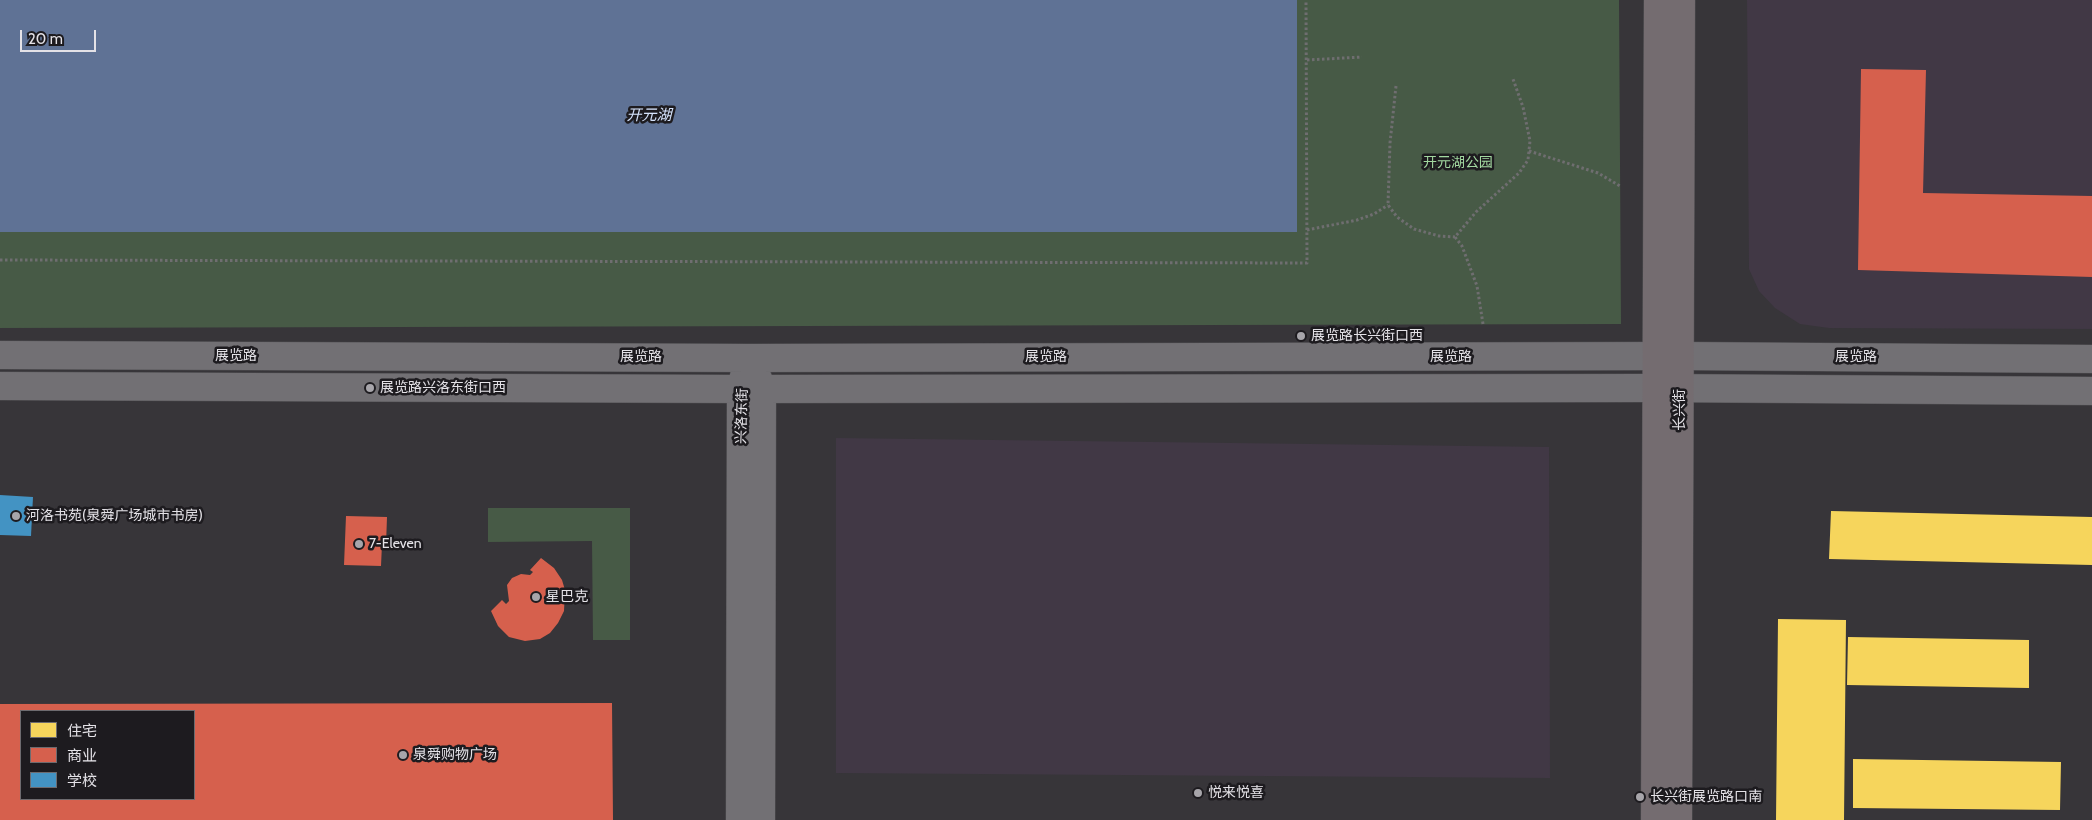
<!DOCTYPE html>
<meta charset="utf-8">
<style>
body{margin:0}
#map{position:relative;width:2092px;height:820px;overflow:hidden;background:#373539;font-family:Cabin,"Noto Sans SC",sans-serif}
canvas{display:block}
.legend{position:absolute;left:20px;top:710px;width:175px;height:90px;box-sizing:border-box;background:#1d1b1f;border:1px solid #6d6b6f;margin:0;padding:6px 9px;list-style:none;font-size:15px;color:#e4e2e7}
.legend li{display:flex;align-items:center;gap:10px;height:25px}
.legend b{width:25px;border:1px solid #6d6b6f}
.scale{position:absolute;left:20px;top:30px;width:76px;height:22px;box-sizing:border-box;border:2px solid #e4e2e7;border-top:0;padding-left:6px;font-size:15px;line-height:18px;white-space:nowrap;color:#e4e2e7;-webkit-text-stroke:4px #1d1b1f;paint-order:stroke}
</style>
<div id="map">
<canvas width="2092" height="820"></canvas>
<ul class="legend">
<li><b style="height:14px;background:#f6d55c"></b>住宅</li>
<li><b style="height:14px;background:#d6604d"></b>商业</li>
<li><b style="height:14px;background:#4393c3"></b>学校</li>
</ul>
<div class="scale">20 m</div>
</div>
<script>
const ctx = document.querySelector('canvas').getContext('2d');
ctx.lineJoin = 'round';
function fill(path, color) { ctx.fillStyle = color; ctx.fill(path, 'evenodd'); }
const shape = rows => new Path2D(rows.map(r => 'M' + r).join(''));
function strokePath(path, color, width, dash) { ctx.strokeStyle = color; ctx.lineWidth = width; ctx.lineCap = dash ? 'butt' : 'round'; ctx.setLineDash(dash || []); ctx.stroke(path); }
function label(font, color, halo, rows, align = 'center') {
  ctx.font = font + ' Cabin,"Noto Sans SC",sans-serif'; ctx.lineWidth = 5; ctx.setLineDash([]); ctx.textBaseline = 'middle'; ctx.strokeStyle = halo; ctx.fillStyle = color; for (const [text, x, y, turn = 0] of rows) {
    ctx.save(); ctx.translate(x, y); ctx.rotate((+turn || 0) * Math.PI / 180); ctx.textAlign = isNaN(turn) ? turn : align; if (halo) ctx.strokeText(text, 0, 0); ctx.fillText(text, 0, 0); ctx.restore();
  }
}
fill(shape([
 [1747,0,2092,0,2092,329,1829,328,1800,324,1775,308,1759,291,1749,269],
 [836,438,1549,447,1550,778,836,773]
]), '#413845');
fill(shape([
 [1297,0,1619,0,1621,324,0,328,0,232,1297,232],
 [488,508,630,508,630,640,593,640,592,541,488,542]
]), '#475a46');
fill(shape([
 [0,0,1297,0,1297,232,0,232]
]), '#5f7295');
fill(shape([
 [1831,511,2092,517,2092,565,1829,559],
 [1778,619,1846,620,1844,820,1776,820],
 [1848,637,2029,640,2029,688,1847,685],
 [1853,759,2061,762,2060,810,1853,808]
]), '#f6d55c');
fill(shape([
 [1861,69,1926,70,1923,193,2092,196,2092,277,1858,270],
 [346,516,387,517,386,545,382,544,381,566,344,565],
 [541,558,554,568,562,580,565,590,564,611,558,623,550,633,540,639,525,641,509,637,498,626,491,611,502,600,506,604,509,601,507,585,512,578,521,574,530,575,533,572,530,570],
 [612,703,613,820,0,820,0,704],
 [21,711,194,711,194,799,21,799]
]), '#d6604d');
fill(shape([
 [0,495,33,497,31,536,0,535]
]), '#4393c3');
const minor = shape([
 [0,355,750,358,1680,356,2092,359],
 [755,371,762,389,761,820],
 [0,386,741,389,1656,388,2092,391],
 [740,820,741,389,745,372]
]);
const major = shape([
 [1655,820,1658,0],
 [1678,820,1681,0]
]);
strokePath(minor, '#525154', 29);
strokePath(major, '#525154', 29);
strokePath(shape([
 [1307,60,1362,57],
 [1396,86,1390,143,1388,205,1397,217,1414,229,1439,236,1455,237],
 [1529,151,1598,173,1620,186],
 [1307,230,1357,220,1374,214,1388,205],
 [0,260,1307,263,1306,0],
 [1483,324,1477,286,1462,246,1455,237,1476,212,1519,173,1528,160,1530,141,1523,107,1513,79]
]), '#6f6e70', 3, [2.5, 2.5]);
strokePath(minor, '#727074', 28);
strokePath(major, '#746c70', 28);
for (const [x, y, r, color] of [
 [1301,336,5,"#a7a5aa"],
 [370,388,5,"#a7a5aa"],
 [16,516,5,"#a7a5aa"],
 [359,544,5,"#a7a5aa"],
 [536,597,5,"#a7a5aa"],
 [403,755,5,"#a7a5aa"],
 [1198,793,5,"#a7a5aa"],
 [1640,797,5,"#a7a5aa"]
]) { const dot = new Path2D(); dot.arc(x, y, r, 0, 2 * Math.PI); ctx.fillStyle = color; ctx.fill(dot); strokePath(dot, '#1d1b1f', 2); }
label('14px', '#a2d8a0', '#1d1b1f', [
 ["开元湖公园",1458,163]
]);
label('14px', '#e4e2e7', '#1d1b1f', [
 ["展览路长兴街口西",1311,336],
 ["展览路兴洛东街口西",380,388],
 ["河洛书苑(泉舜广场城市书房)",26,516],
 ["7-Eleven",369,544],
 ["星巴克",546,597],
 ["泉舜购物广场",413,755],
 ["悦来悦喜",1208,793],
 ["长兴街展览路口南",1650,797]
], 'left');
label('14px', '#e4e2e7', '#1d1b1f', [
 ["展览路",236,356],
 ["展览路",641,357],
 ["展览路",1046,357],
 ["展览路",1451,357],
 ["展览路",1856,357],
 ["长兴街",1680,410,-90],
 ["兴洛东街",742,416,-88]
]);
label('italic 15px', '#d5e3fc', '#1d1b1f', [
 ["开元湖",649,116]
]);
</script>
